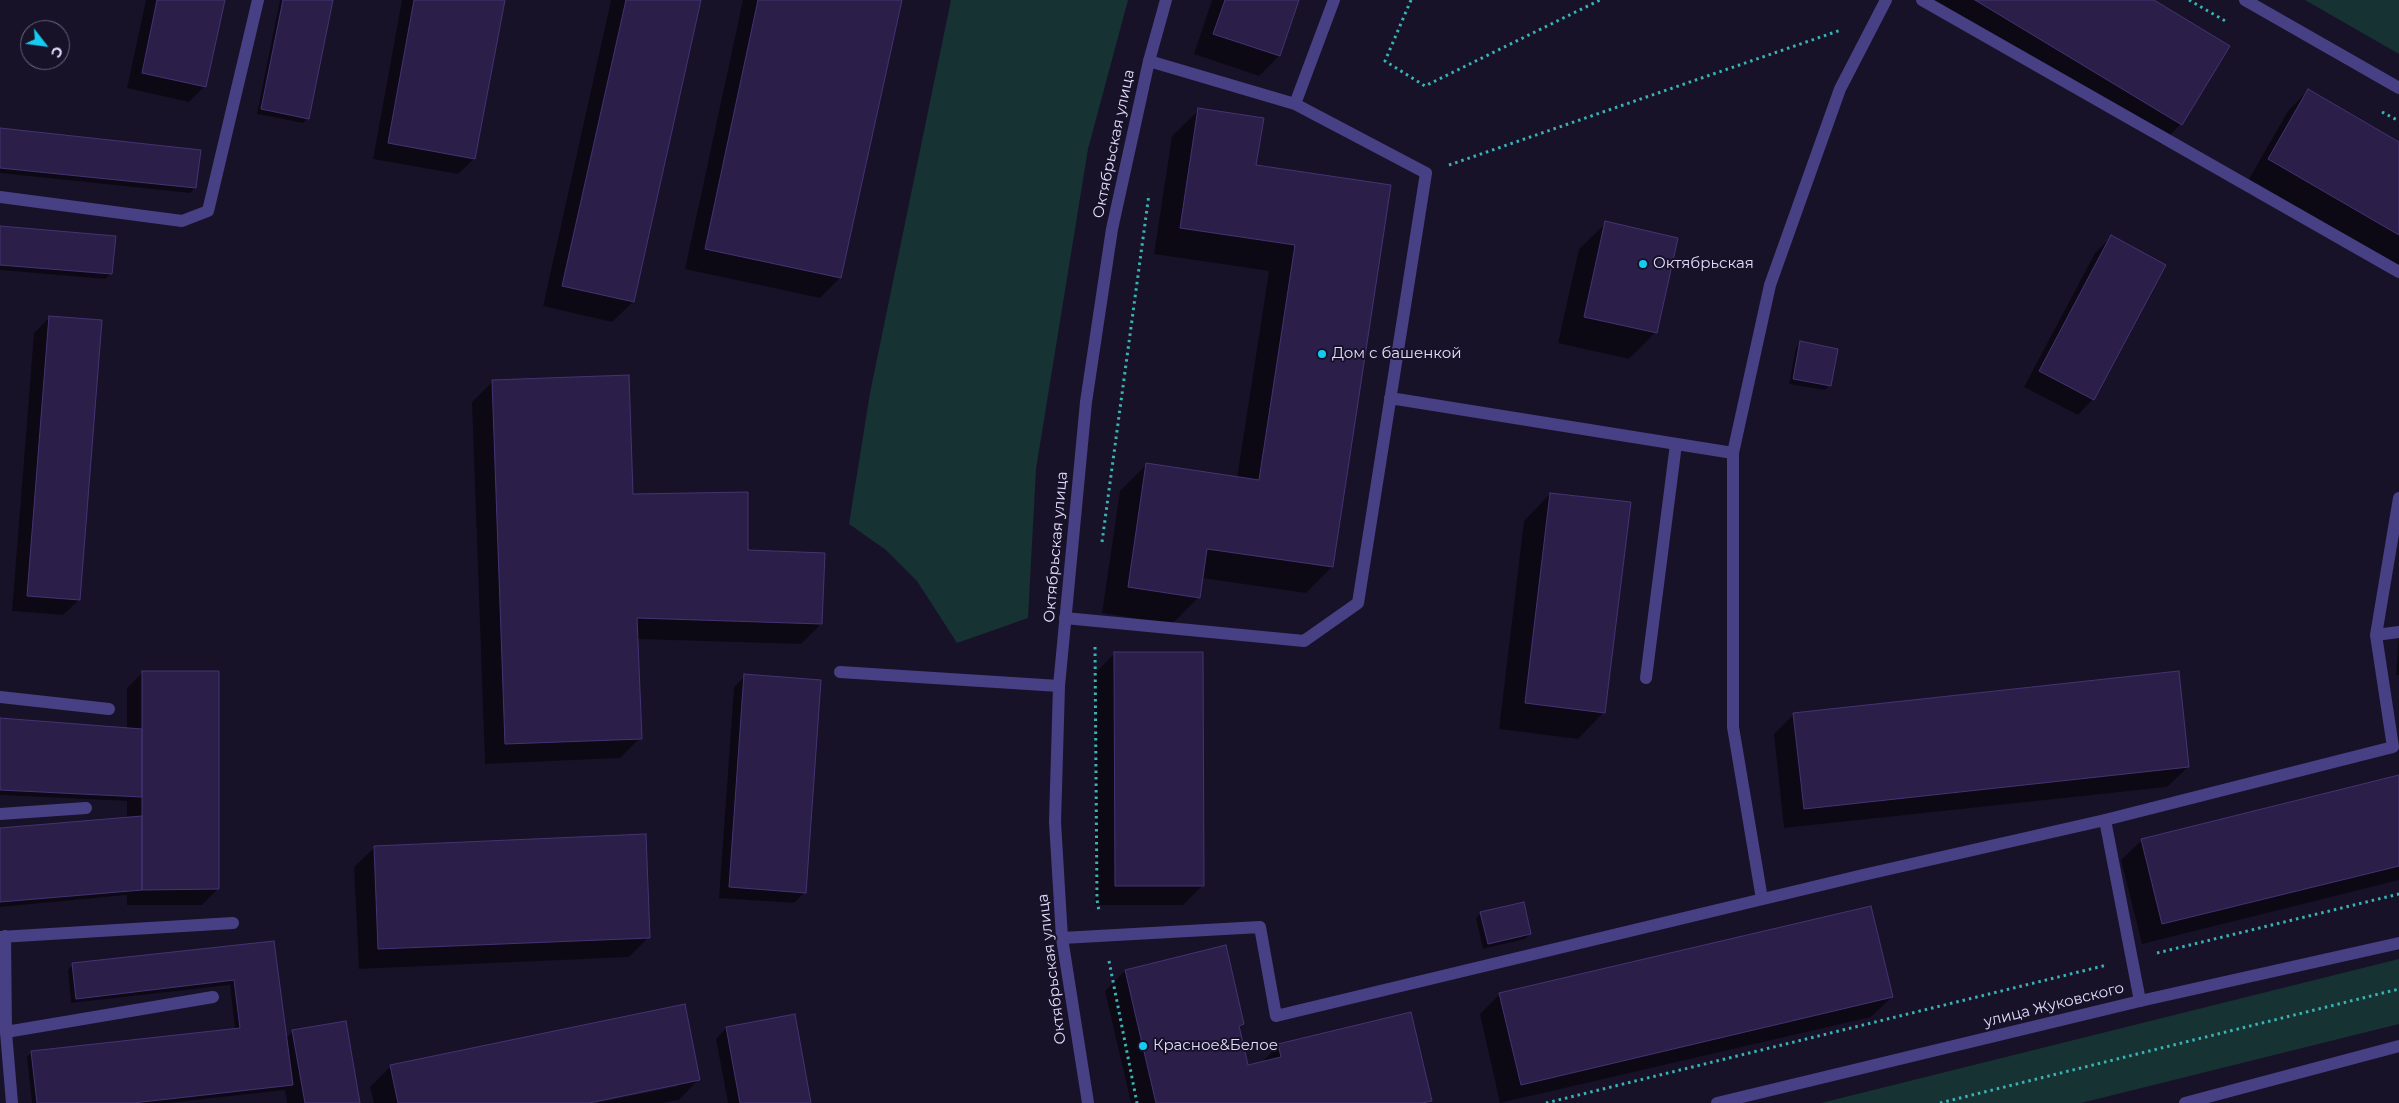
<!DOCTYPE html>
<meta charset="utf-8">
<style>
body{margin:0}
#map{position:relative;width:2399px;height:1103px;overflow:hidden;background:#181229;font-family:Montserrat,sans-serif}
canvas{display:block}
.north{position:absolute;left:20px;top:20px;width:50px;height:50px;box-sizing:border-box;background:#181229;border:1px solid #69637e;border-radius:50%;rotate:120deg;font-size:14px;font-weight:700;line-height:20px;text-align:center;color:#e2dcfd}
.north::after{content:'';display:block;margin:auto;width:18px;height:22px;background:#14ccf1;clip-path:polygon(50% 0,100% 100%,50% 72%,0 100%)}
</style>
<div id="map">
<canvas width="2399" height="1103"></canvas>
<div class="north">С</div>
</div>
<script>
const ctx = document.querySelector('canvas').getContext('2d');
ctx.lineJoin = 'round';
function fill(path, color) { ctx.fillStyle = color; ctx.fill(path, 'evenodd'); }
const shape = rows => new Path2D(rows.map(r => 'M' + r).join(''));
function strokePath(path, color, width, dash) { ctx.strokeStyle = color; ctx.lineWidth = width; ctx.lineCap = dash ? 'butt' : 'round'; ctx.setLineDash(dash || []); ctx.stroke(path); }
function label(font, color, halo, rows, align = 'center') {
  ctx.font = font + ' Montserrat,sans-serif'; ctx.lineWidth = 4; ctx.setLineDash([]); ctx.textBaseline = 'middle'; ctx.strokeStyle = halo; ctx.fillStyle = color; for (const [text, x, y, turn = 0] of rows) {
    ctx.save(); ctx.translate(x, y); ctx.rotate((+turn || 0) * Math.PI / 180); ctx.textAlign = isNaN(turn) ? turn : align; if (halo) ctx.strokeText(text, 0, 0); ctx.fillText(text, 0, 0); ctx.restore();
  }
}
fill(shape([
 [951,0,1128,0,1088,149,1036,469,1028,618,957,643,917,581,886,550,849,524,870,393],
 [2305,0,2399,0,2399,54],
 [2399,959,2399,1024,2081,1103,1821,1103]
]), '#163233');
fill(shape([
 [146,0,223,0,205,86,189,102,127,88],
 [280,0,332,0,308,118,303,123,257,114],
 [402,0,503,0,474,159,458,174,373,159],
 [611,0,700,0,633,302,612,322,543,306],
 [743,0,901,0,840,278,820,298,685,269],
 [1212,0,1298,0,1279,56,1259,76,1194,54],
 [1931,0,2152,0,2228,46,2181,124,2161,144,1929,4],
 [2308,90,2399,143,2399,266,2249,179,2288,111],
 [1199,110,1255,166,1390,186,1332,567,1306,593,1202,578,1199,597,1172,624,1102,613,1120,491,1147,464,1237,478,1269,271,1154,254,1172,136],
 [0,129,195,188,190,193,0,173],
 [1606,223,1656,332,1629,359,1558,343,1579,249],
 [0,227,114,237,111,274,105,279,0,270],
 [2111,237,2093,399,2078,415,2024,387,2095,253],
 [50,317,79,600,63,615,12,611,34,333],
 [1801,343,1830,385,1825,390,1789,384,1796,348],
 [493,381,632,495,747,551,821,624,801,644,637,639,640,738,620,758,485,764,472,402],
 [1550,494,1604,712,1578,739,1499,729,1524,521],
 [2399,632,2399,675,2396,675],
 [1115,653,1203,885,1183,905,1095,905,1095,673],
 [143,672,218,889,202,905,127,905,127,895,0,907,0,829,127,818,127,801,0,795,0,719,127,729,127,688],
 [745,676,805,892,794,903,719,898,734,687],
 [1794,714,2188,767,2167,787,1784,828,1774,734],
 [2399,776,2399,880,2142,944,2121,860,2142,840],
 [375,847,649,937,629,957,359,969,354,867],
 [1481,913,1530,934,1525,939,1483,949,1476,918],
 [273,942,285,1039,293,1031,359,1103,287,1103,285,1090,168,1103,32,1103,27,1057,32,1052,235,1029,230,985,71,1003,68,970,73,965],
 [1125,971,1243,1024,1238,1029,1247,1067,1260,1064,1279,1045,1431,1100,1428,1103,1131,1103,1105,991],
 [1500,994,1892,997,1871,1017,1500,1103,1480,1014],
 [726,1028,810,1103,728,1103,716,1039],
 [391,1066,699,1079,679,1100,662,1103,596,1103,678,1086,678,1083,583,1103,374,1103,370,1087]
]), '#0007');
const building = shape([
 [157,0,225,0,206,87,142,73,157,0],
 [283,0,333,0,309,119,261,109,283,0],
 [414,0,505,0,475,159,388,143,414,0],
 [626,0,701,0,634,302,562,286,626,0],
 [758,0,902,0,841,278,705,249,758,0],
 [1225,0,1299,0,1280,56,1213,34,1225,0],
 [1975,0,2154,0,2230,46,2182,125,1975,0],
 [2308,89,2399,142,2399,235,2268,159,2308,89],
 [1198,108,1264,118,1256,165,1391,185,1333,567,1207,549,1200,598,1128,587,1146,463,1259,480,1295,245,1180,228,1198,108],
 [0,128,201,150,196,188,0,168,0,128],
 [1605,221,1678,238,1657,333,1584,317,1605,221],
 [0,226,116,236,112,274,0,265,0,226],
 [2111,235,2166,265,2094,400,2039,371,2111,235],
 [49,316,102,320,80,600,27,596,49,316],
 [1800,341,1838,349,1831,386,1793,379,1800,341],
 [629,375,633,494,748,492,748,550,825,553,822,624,637,618,642,739,505,744,492,380,629,375],
 [1550,493,1631,502,1605,713,1525,703,1550,493],
 [1114,652,1203,652,1204,886,1115,886,1114,652],
 [142,671,219,671,219,889,142,890,142,671],
 [2179,671,2189,767,1804,809,1793,713,2179,671],
 [744,674,821,680,806,893,729,887,744,674],
 [0,718,142,729,142,797,0,790,0,718],
 [2399,775,2399,866,2162,924,2141,839,2399,775],
 [142,816,142,890,0,902,0,828,142,816],
 [646,834,650,938,378,949,374,846,646,834],
 [1524,902,1531,934,1488,944,1480,912,1524,902],
 [1871,906,1893,997,1521,1085,1499,993,1871,906],
 [274,941,293,1085,133,1103,37,1103,31,1051,240,1028,234,980,76,999,72,963,274,941],
 [1226,945,1244,1024,1239,1026,1248,1065,1281,1057,1278,1044,1411,1012,1432,1101,1422,1103,1156,1103,1125,970,1226,945],
 [685,1004,700,1080,589,1103,398,1103,390,1065,685,1004],
 [795,1014,811,1103,740,1103,726,1027,795,1014],
 [346,1021,360,1103,305,1103,292,1030,346,1021]
]);
fill(building, '#2b1f49');
strokePath(building, '#443373', 1);
strokePath(shape([
 [1411,0,1385,61,1425,86,1600,0],
 [2189,0,2227,22],
 [2382,112,2399,121],
 [1449,165,1841,30],
 [1102,542,1149,194],
 [1095,647,1097,900,1099,911],
 [2157,953,2399,894],
 [1109,961,1137,1103],
 [1546,1103,2107,965],
 [1940,1103,2399,989]
]), '#38b4b5', 3, [2.5, 4]);
strokePath(shape([
 [1922,0,2399,272],
 [1149,61,1295,104],
 [0,197,182,221,208,211,258,0],
 [1390,398,1733,453],
 [2399,498,2376,635,2399,632],
 [1065,618,1304,641,1358,603,1426,173,1295,104,1334,0],
 [840,672,1059,686],
 [1646,678,1676,444],
 [0,697,109,709],
 [0,814,86,808],
 [2105,820,2140,1001],
 [1762,899,1733,727,1733,453,1770,285,1840,89,1886,0],
 [5,936,6,1032,12,1103],
 [0,937,233,923],
 [1062,938,1260,927,1276,1016,1863,875,2105,820,2393,747,2376,635],
 [6,1032,213,997]
]), '#474085', 12);
strokePath(shape([
 [2245,0,2399,88],
 [1088,1103,1062,938,1055,822,1059,686,1086,402,1112,229,1149,61,1166,0],
 [1717,1103,2140,1001,2399,943],
 [2185,1103,2399,1046]
]), '#474085', 12);
for (const [x, y, r, color] of [
 [1643,264,5,"#14ccf1"],
 [1322,354,5,"#14ccf1"],
 [1143,1046,5,"#14ccf1"]
]) { const dot = new Path2D(); dot.arc(x, y, r, 0, 2 * Math.PI); ctx.fillStyle = color; ctx.fill(dot); strokePath(dot, '#181229', 2); }
label('15px', '#e2dcfd', '#181229', [
 ["Октябрьская улица",1114,144,-78],
 ["Октябрьская улица",1056,547,-85],
 ["Октябрьская улица",1052,969,-97],
 ["улица Жуковского",2054,1005,-14]
]);
label('15px', '#e2dcfd', '#181229', [
 ["Октябрьская",1653,264],
 ["Дом с башенкой",1332,354],
 ["Красное&Белое",1153,1046]
], 'left');
</script>
